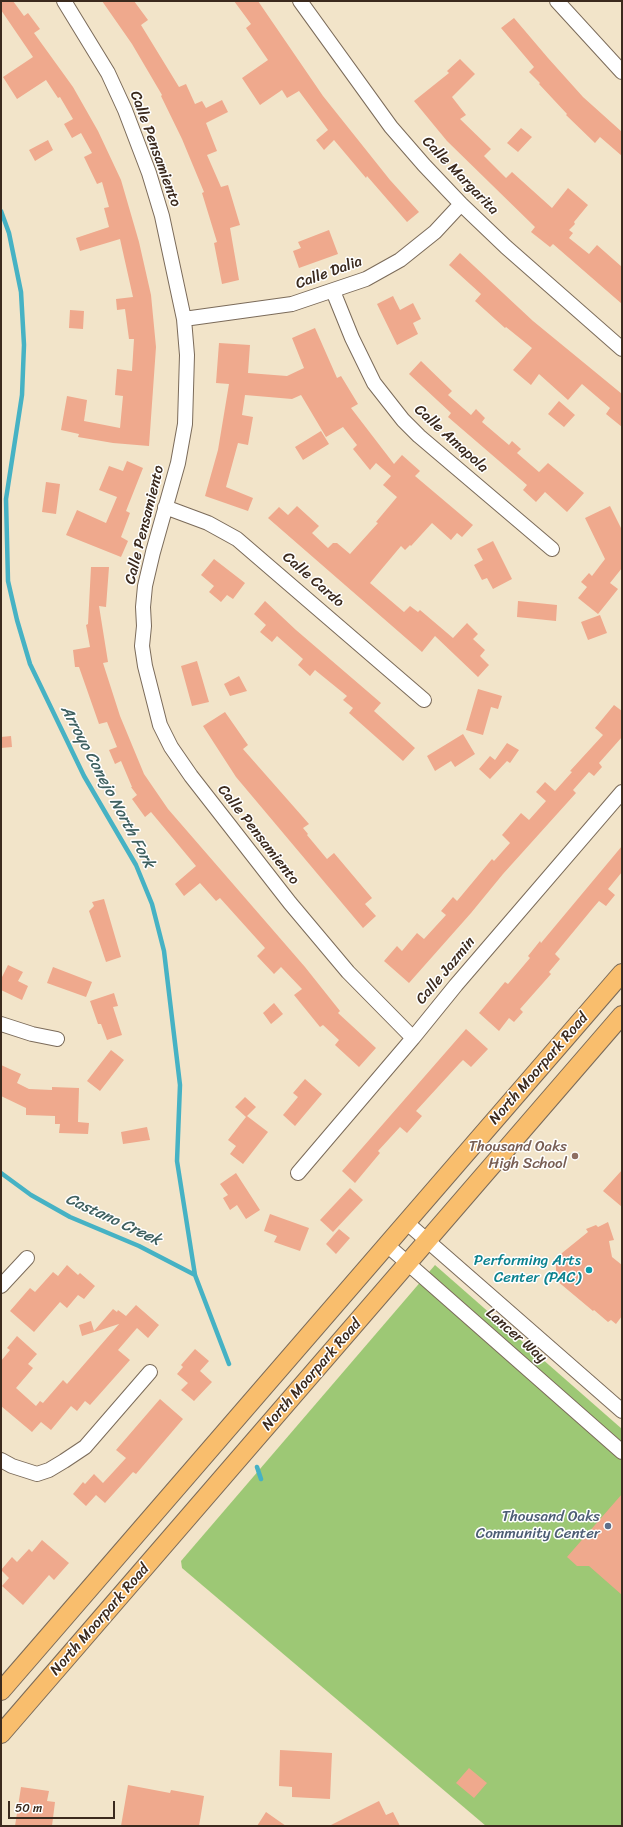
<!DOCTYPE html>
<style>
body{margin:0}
#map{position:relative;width:623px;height:1827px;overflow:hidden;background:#f2e4c9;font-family:Sriracha,sans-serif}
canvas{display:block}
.frame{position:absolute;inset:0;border:2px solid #3b2a1e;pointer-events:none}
.scale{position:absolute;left:8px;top:1801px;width:107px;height:18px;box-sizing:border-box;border:2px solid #3b2a1e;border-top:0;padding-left:5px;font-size:12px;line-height:14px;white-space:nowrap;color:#3b2a1e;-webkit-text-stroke:3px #fff;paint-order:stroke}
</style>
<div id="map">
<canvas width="623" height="1827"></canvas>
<div class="frame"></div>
<div class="scale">50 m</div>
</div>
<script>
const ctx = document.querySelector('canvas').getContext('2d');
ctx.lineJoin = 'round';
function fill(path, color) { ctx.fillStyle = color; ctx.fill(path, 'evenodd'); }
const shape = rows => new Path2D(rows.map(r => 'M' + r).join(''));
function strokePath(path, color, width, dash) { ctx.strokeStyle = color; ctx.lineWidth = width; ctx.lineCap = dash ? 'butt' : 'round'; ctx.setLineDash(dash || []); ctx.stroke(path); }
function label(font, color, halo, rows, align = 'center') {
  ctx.font = font + ' Sriracha,sans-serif'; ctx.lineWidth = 3; ctx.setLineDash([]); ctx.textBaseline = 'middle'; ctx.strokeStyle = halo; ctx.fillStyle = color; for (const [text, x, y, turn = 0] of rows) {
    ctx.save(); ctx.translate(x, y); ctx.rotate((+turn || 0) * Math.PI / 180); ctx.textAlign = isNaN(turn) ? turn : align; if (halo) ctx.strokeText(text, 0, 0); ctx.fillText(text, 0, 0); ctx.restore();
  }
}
fill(shape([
 [435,1265,622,1429,622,1826,486,1826,182,1568,181,1561]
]), '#9dc875');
strokePath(shape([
 [1,211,9,233,21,292,24,345,22,395,6,499,8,581,17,620,30,664,84,776,136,865,152,904,164,951,180,1085,177,1161,195,1275,229,1364],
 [1,1173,31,1195,70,1217,139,1246,195,1275],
 [257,1467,261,1479]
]), '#46b2c4', 4.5);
fill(shape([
 [1,1,13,1,24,16,28,13,40,29,34,33,73,87,98,131,121,180,139,242,151,295,156,347,149,446,113,443,78,437,79,434,61,430,67,396,87,400,84,421,120,428,123,396,115,395,117,369,132,371,134,339,129,339,125,309,117,310,116,299,133,297,120,239,80,251,76,238,109,227,104,208,109,207,102,182,97,184,84,157,92,153,81,133,72,138,64,124,73,119,60,97,58,98,46,80,17,99,3,77,33,57,1,10],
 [102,1,134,1,148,20,141,25,179,87,186,84,195,104,202,101,206,108,222,100,228,112,206,123,217,151,207,155,221,187,228,185,240,225,230,228,239,280,222,284,214,243,217,242,202,193,204,192,182,139,161,96,162,95,132,44],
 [234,1,258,1,323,96,390,180,419,212,407,222,367,176,366,178,334,140,324,150,316,140,328,130,299,91,287,98,282,90,260,105,242,78,268,60,246,28,251,24],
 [514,18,548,58,583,97,622,132,622,156,600,137,595,143,566,115,567,114,539,84,540,83,529,72,534,67,501,28],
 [460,59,475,74,452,97,466,115,460,119,491,149,484,156,506,178,512,172,552,208,568,188,588,205,574,222,575,224,569,230,573,233,569,238,589,254,597,245,622,267,622,304,553,244,550,247,531,232,535,227,447,141,414,101,449,73,447,71],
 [521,128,532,137,518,152,507,143],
 [48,140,53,150,35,161,29,150],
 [329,230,338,254,299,268,293,251,301,248,298,242],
 [460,253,533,321,622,394,622,427,606,414,610,408,582,384,568,400,539,374,531,385,513,370,532,348,506,327,505,328,475,301,481,294,449,265],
 [393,296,400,310,413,303,421,319,413,323,418,334,397,345,377,304],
 [70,310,84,311,83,329,69,328],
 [315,328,337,378,341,376,358,404,351,408,394,464,402,455,420,471,415,476,473,525,462,537,457,533,451,540,432,523,411,546,410,545,405,550,401,546,370,583,404,612,410,606,418,612,420,610,453,638,467,623,478,634,473,639,485,650,480,656,489,665,478,677,435,636,422,652,268,518,279,507,288,515,297,506,319,526,312,533,328,548,333,543,337,543,350,554,378,523,376,522,397,497,383,485,391,476,376,463,370,470,353,449,357,445,343,427,326,437,301,395,292,399,245,395,242,415,253,417,248,445,238,443,226,487,253,498,248,511,205,496,218,450,229,384,216,383,219,343,250,345,248,373,287,376,304,368,292,338],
 [421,361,452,391,448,395,471,415,476,409,485,418,482,422,509,445,512,441,521,449,517,453,539,472,548,463,584,493,567,512,545,492,536,502,523,490,527,485,448,417,451,413,409,374],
 [559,401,575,415,564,427,548,414],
 [321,431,329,444,303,460,295,447],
 [127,461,143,468,126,511,130,513,121,537,128,541,121,557,66,535,77,510,106,523,117,497,99,490,109,466,123,471],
 [46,482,60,484,56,514,42,512],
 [610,506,622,530,622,568,610,583,618,589,598,614,578,598,587,587,581,582,589,573,592,576,605,559,585,518],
 [493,541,512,579,493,589,487,578,482,580,474,565,483,560,477,549],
 [214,559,245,583,233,599,227,595,221,602,209,592,214,586,201,575],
 [91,567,109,567,106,607,99,606,108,662,103,663,120,716,144,774,168,809,305,967,340,1011,338,1013,376,1048,359,1067,335,1045,339,1040,323,1025,320,1027,294,995,302,989,281,967,274,974,257,956,265,948,220,898,216,901,200,883,184,896,175,884,196,866,151,812,145,817,132,799,137,795,131,787,132,787,121,761,115,764,109,750,117,747,107,722,99,724,79,667,75,667,73,650,90,647,86,625,88,624],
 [265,601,296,630,381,703,374,711,415,748,403,761,349,713,353,708,343,700,347,696,315,670,310,676,298,665,303,659,277,636,272,642,260,632,266,625,254,614],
 [518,601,557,605,556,621,517,617],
 [600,615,607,633,588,640,581,622],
 [197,661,209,702,192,706,181,666],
 [239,676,247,691,230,696,224,684],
 [478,689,502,696,498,709,491,707,483,735,466,730],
 [614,705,622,711,622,737,599,763,602,767,594,776,589,772,573,790,576,793,503,874,471,913,409,983,384,961,397,946,402,951,417,933,424,939,446,915,441,911,453,897,457,901,492,859,494,861,510,843,502,835,521,813,529,820,546,801,536,792,545,782,555,791,572,772,570,771,603,735,595,728],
 [225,712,248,745,243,749,309,824,303,828,308,834,307,835,327,859,334,853,372,898,365,904,376,916,363,928,236,777,203,726],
 [463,734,475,754,455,767,451,761,435,771,427,756],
 [11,736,12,747,1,748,1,737],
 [507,743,519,750,510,763,507,761,490,779,479,769,490,756,495,760],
 [622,846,622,872,608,889,615,895,606,906,599,901,593,908,555,954,560,959,549,972,551,974,520,1009,523,1012,514,1022,509,1018,499,1031,479,1013,505,982,508,984,530,958,528,956,540,941,541,943],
 [104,899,121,957,106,962,89,911,94,906,92,902],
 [8,965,23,972,18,981,28,986,22,1000,1,990,1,979],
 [53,967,92,982,86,997,47,983],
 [114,993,118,1006,113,1007,122,1035,107,1040,101,1024,98,1024,90,1001],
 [274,1003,283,1014,271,1024,263,1013],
 [466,1029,488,1049,471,1067,463,1060,459,1064,416,1111,422,1116,407,1133,400,1127,378,1151,380,1153,355,1183,342,1171],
 [111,1050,124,1060,100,1091,87,1081],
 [1,1065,21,1074,17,1083,29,1089,52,1090,52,1087,79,1088,78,1122,89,1123,88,1134,59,1133,60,1124,55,1124,55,1116,26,1115,26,1108,1,1096],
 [305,1079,322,1094,295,1126,283,1115,298,1097,293,1093],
 [245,1097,256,1107,247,1116,268,1132,243,1164,230,1154,236,1146,228,1140,246,1117,235,1107],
 [147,1127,150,1140,123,1144,121,1132],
 [622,1170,622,1207,603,1191],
 [236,1173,260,1210,246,1219,237,1205,230,1210,223,1198,228,1195,220,1184],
 [350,1188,363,1200,333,1232,320,1220],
 [270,1214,309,1228,300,1251,274,1242,277,1236,264,1231],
 [608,1222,614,1240,609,1241,612,1257,622,1265,622,1316,616,1324,611,1320,608,1322,594,1310,593,1311,556,1280,556,1265,562,1253,588,1232,586,1229,596,1225,598,1227],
 [339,1229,350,1238,336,1254,326,1244],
 [67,1265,78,1275,80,1273,95,1286,84,1299,78,1295,67,1308,60,1302,34,1332,10,1311,30,1288,35,1292,53,1272,58,1276],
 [136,1305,159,1325,148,1338,137,1328,118,1350,130,1360,90,1405,85,1401,77,1411,71,1406,51,1430,41,1422,32,1432,1,1406,1,1361,10,1350,7,1348,17,1336,37,1354,28,1364,33,1368,16,1388,36,1406,40,1401,43,1403,63,1380,67,1384,119,1324,82,1336,79,1325,91,1321,94,1331,113,1309,117,1312,118,1310,126,1316],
 [195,1349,209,1361,200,1371,212,1382,194,1401,181,1390,188,1383,177,1374,183,1367,181,1365],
 [160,1399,183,1419,136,1474,133,1472,105,1503,96,1495,86,1506,73,1494,83,1482,85,1484,94,1474,103,1483,126,1458,116,1450],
 [622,1494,622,1595,589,1566,577,1566,567,1557],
 [42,1540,69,1563,54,1580,49,1575,23,1605,2,1586,9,1578,1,1570,12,1557,17,1562,29,1549,32,1552],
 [280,1750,332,1753,330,1799,292,1797,292,1787,279,1786],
 [469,1768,487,1783,474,1798,456,1783],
 [128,1785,170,1793,171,1790,204,1796,199,1826,121,1826],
 [21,1787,49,1791,47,1801,55,1802,52,1826,15,1826],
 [379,1801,386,1815,393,1812,400,1826,329,1826],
 [266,1812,286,1826,257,1826]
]), '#efa98d');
const minor = shape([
 [64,1,108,73,125,110,149,173,162,216,184,319,187,355,185,424,178,463,153,552,145,586,143,607,144,626,142,646,145,666,160,725,171,747,191,776,290,903,348,972,413,1038],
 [300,1,391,127,424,165,461,204,506,247,622,349],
 [557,1,622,72],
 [333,291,352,338,374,383,403,420,419,436,552,549],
 [184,319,292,304,366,279,400,260,435,232,461,204],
 [165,507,208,523,237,539,424,700],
 [1,1024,32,1034,57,1039],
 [298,1173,413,1038,456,985,622,792],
 [406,1222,622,1411],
 [387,1245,622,1452],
 [1,1286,27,1258],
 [1,1460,12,1466,37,1474,49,1470,64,1461,85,1447,150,1372]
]);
const major = shape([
 [1,1691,622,973],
 [1,1734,622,1015]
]);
strokePath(minor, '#7b6b5a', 16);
strokePath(major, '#7b6b5a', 20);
strokePath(minor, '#fff', 14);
strokePath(major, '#f9be6d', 18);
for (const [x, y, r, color] of [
 [575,1156,4,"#8d6e63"],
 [589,1270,4,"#0f9aa8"],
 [608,1526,4,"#5c6f8a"]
]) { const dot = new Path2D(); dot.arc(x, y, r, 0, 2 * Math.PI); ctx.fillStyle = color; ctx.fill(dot); strokePath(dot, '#fff', 1.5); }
label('15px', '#3b2a1e', '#fff', [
 ["Calle Pensamiento",155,149,70],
 ["Calle Margarita",460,176,46],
 ["Calle Dalia",329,273,-20],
 ["Calle Amapola",451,439,42],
 ["Calle Pensamiento",145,525,-76],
 ["Calle Cardo",313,580,41],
 ["Calle Pensamiento",258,835,52],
 ["Calle Jazmin",446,971,-50],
 ["North Moorpark Road",539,1069,-49],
 ["Lancer Way",516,1336,41],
 ["North Moorpark Road",312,1375,-49],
 ["North Moorpark Road",100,1620,-49]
]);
label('15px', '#785e54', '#fff', [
 ["Thousand Oaks",567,1147],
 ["High School",567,1164]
], 'right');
label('15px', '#0d838f', '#fff', [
 ["Performing Arts",581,1261],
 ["Center (PAC)",581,1278]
], 'right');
label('15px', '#4e5e75', '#fff', [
 ["Thousand Oaks",600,1517],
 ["Community Center",600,1534]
], 'right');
label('italic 16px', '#3f6060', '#fff', [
 ["Arroyo Conejo North Fork",107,787,62],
 ["Castano Creek",113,1220,25]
]);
</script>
